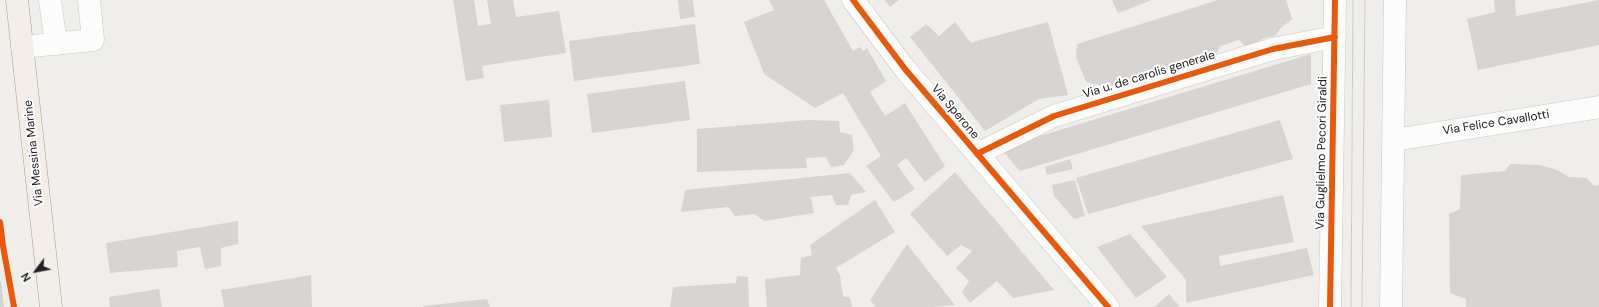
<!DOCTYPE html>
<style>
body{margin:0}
#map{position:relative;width:1599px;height:307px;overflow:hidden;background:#f0eeeb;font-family:"DM Sans",sans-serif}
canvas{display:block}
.north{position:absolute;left:16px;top:251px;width:40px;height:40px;-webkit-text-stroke:3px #fff;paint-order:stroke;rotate:238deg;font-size:11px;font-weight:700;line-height:16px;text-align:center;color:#222}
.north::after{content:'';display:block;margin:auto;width:14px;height:18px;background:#222;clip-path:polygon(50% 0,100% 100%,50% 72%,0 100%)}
</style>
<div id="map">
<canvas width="1599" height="307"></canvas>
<div class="north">N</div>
</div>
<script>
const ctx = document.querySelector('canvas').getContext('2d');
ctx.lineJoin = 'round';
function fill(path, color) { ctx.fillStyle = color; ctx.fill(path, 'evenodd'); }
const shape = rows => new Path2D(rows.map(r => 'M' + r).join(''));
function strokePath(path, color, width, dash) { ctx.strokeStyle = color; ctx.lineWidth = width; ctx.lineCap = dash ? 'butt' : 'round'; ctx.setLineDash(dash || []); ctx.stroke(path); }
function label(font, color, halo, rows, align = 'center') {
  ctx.font = font + ' "DM Sans",sans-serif'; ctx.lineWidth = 4; ctx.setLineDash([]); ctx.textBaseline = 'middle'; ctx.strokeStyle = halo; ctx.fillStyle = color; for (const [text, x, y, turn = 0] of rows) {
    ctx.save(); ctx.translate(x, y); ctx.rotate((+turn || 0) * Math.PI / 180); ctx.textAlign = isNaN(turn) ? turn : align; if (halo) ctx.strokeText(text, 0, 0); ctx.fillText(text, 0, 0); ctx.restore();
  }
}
fill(shape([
 [453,0,474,0,478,26,491,24,487,0,513,0,516,17,559,11,566,53,482,66,484,78,466,81],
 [678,0,693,0,695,17,680,19],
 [769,0,824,0,853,51,860,47,863,51,867,48,886,81,870,92,885,116,905,103,945,166,925,182,906,158,897,165,915,189,894,202,866,166,881,156,843,93,815,108,764,74,744,22,774,10],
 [884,0,899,0,890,7],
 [1112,0,1152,0,1118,13],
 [1218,0,1286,0,1292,19,1280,29,1275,36,1262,39,1247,48,1239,40,1220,46,1217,53,1168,69,1144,73,1138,77,1109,87,1086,82,1076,57,1077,44],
 [1494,0,1515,0,1516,16,1599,0,1599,45,1478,70,1467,19,1495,12],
 [955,22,971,43,980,40,1048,22,1068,95,1039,99,985,131,910,37,926,24,939,36],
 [695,24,700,64,574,81,569,41],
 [1311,54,1311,84,1020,171,1000,148],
 [685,81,690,120,592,133,587,94],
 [549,100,552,137,504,142,500,105],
 [807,120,839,121,840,132,852,135,854,150,844,165,831,167,826,157,806,158,807,168,697,172,697,129],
 [1280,120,1293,159,1088,214,1076,178],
 [1070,159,1073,169,1047,175,1045,167],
 [1510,164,1540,165,1557,170,1569,177,1587,178,1594,186,1599,185,1599,307,1466,307,1466,299,1450,293,1449,214,1460,209,1461,175,1505,171],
 [955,172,1054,290,1013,298,997,281,970,303,962,292,969,281,956,268,972,251,961,245,947,256,910,214],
 [850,173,866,192,851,195,848,205,836,205,832,195,811,197,814,213,764,221,755,214,735,216,728,207,681,212,685,190],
 [1075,180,1085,216,1074,219,1054,196,1052,185],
 [1283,195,1294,242,1219,256,1220,266,1307,248,1314,275,1186,303,1186,280,1141,226],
 [875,200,895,232,836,268,840,275,843,296,850,298,852,307,767,307,765,279,800,275,801,258,812,255,810,245],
 [238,221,238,244,221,248,221,266,205,269,200,247,177,251,178,267,110,273,106,243],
 [1130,234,1167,277,1136,298,1097,247],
 [907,244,955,305,931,307,876,307,870,300],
 [311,275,312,307,224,307,221,290],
 [737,276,748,277,749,307,670,307,673,287,736,283],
 [0,281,1,281,4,307,0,307],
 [159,289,162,307,110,307,109,297],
 [1169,294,1180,307,1154,307],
 [487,299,490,307,423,307,423,306]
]), '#d7d4d2');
const minor = shape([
 [50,0,56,44],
 [853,0,905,69,1108,307],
 [22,47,93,40,89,0],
 [1394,140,1599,107],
 [977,154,1054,116,1273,49,1335,37],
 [1330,307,1335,0],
 [1391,307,1395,0]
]);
const major = shape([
 [17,0,51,307]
]);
strokePath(minor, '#c9c8c7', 23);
strokePath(major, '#a79c86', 23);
strokePath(minor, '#fdfcfc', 22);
strokePath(major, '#f3ede7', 22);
strokePath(shape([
 [1351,307,1353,0],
 [1362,307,1365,0]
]), '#ccc', 1);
strokePath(shape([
 [853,0,905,69,1108,307],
 [977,154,1054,116,1273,49,1335,37],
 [0,222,3,246,14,307],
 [1330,307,1335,0]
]), '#e8590c', 6);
label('12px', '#222', '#fff', [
 ["Via u. de carolis generale",1149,75,-17],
 ["Via Sperone",955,112,50],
 ["Via Felice Cavallotti",1496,123,-9],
 ["Via Messina Marine",34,153,-96],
 ["Via Guglielmo Pecori Giraldi",1322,153,-89]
]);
</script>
